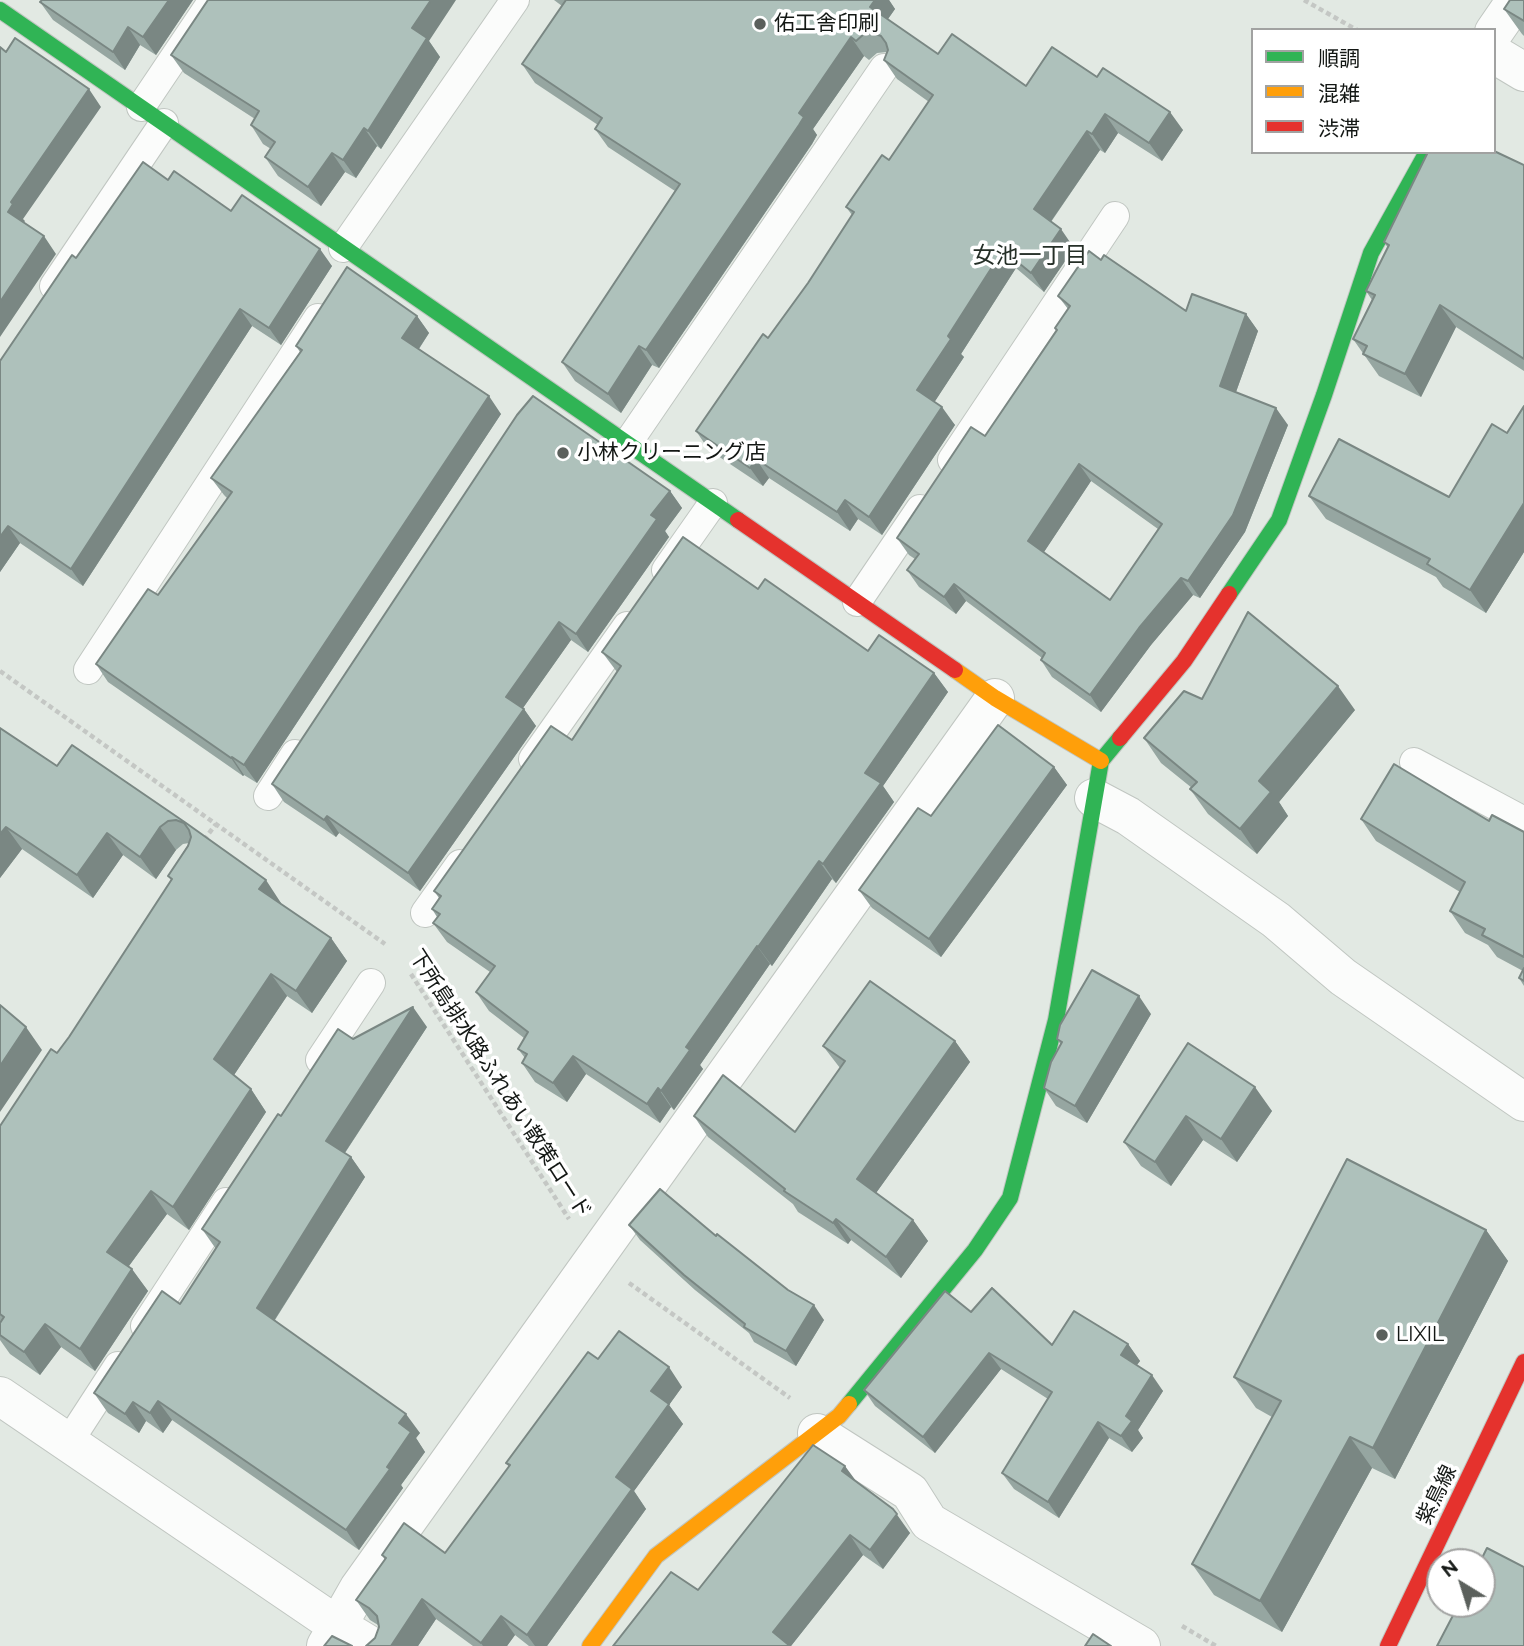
<!DOCTYPE html>
<meta charset="utf-8">
<style>
body{margin:0}
#map{position:relative;width:1524px;height:1646px;overflow:hidden;background:#e2e9e3;font-family:Raleway,"Noto Sans JP",sans-serif}
canvas{display:block}
.legend{position:absolute;left:1251px;top:28px;width:245px;height:126px;box-sizing:border-box;background:#fff;border:2px solid #a1a2a1;margin:0;padding:9px 12px;list-style:none;font-size:21px;color:#131714}
.legend li{display:flex;align-items:center;gap:14px;height:35px}
.legend b{width:35px;border:2px solid #a1a2a1}
.north{position:absolute;left:1426px;top:1548px;width:70px;height:70px;box-sizing:border-box;background:#fff;border:2px solid #a1a2a1;border-radius:50%;rotate:322deg;font-size:19px;font-weight:700;line-height:28px;text-align:center;color:#131714}
.north::after{content:'';display:block;margin:auto;width:24px;height:32px;background:#5b605c;clip-path:polygon(50% 0,100% 100%,50% 72%,0 100%)}
</style>
<div id="map">
<canvas width="1524" height="1646"></canvas>
<ul class="legend">
<li><b style="height:9px;background:#30b455"></b>順調</li>
<li><b style="height:9px;background:#ff9f0a"></b>混雑</li>
<li><b style="height:9px;background:#e5322d"></b>渋滞</li>
</ul>
<div class="north">N</div>
</div>
<script>
const ctx = document.querySelector('canvas').getContext('2d');
ctx.lineJoin = 'round';
const shape = rows => new Path2D(rows.map(r => 'M' + r).join(''));
function strokePath(path, color, width, dash) { ctx.strokeStyle = color; ctx.lineWidth = width; ctx.lineCap = dash ? 'butt' : 'round'; ctx.setLineDash(dash || []); ctx.stroke(path); }
function fill(path, color) { ctx.fillStyle = color; ctx.fill(path, 'evenodd'); }
function label(font, color, halo, rows, align = 'center') {
  ctx.font = font + ' Raleway,"Noto Sans JP",sans-serif'; ctx.lineWidth = 7; ctx.setLineDash([]); ctx.textBaseline = 'middle'; ctx.strokeStyle = halo; ctx.fillStyle = color; for (const [text, x, y, turn = 0] of rows) {
    ctx.save(); ctx.translate(x, y); ctx.rotate((+turn || 0) * Math.PI / 180); ctx.textAlign = isNaN(turn) ? turn : align; if (halo) ctx.strokeText(text, 0, 0); ctx.fillText(text, 0, 0); ctx.restore();
  }
}
const lane = shape([
 [141,107,213,0],
 [343,248,515,0],
 [54,286,164,123],
 [627,444,884,68],
 [952,460,1115,216],
 [666,570,713,503],
 [857,602,920,509],
 [88,670,318,318],
 [533,759,627,626],
 [1414,762,1524,821],
 [268,796,295,754],
 [425,913,460,864],
 [320,1060,371,983],
 [145,1326,226,1202],
 [68,1443,118,1366]
]);
const street = shape([
 [1494,32,1516,0],
 [1494,54,1524,72],
 [1094,798,1128,816,1276,920,1343,977,1524,1102],
 [0,1396,338,1626,371,1646],
 [817,1433,910,1492,929,1522,1141,1646],
 [326,1646,359,1588,995,698]
]);
const fast = shape([
 [0,10,738,520],
 [1229,594,1279,520,1324,395,1371,253,1427,152],
 [849,1404,975,1250,1010,1198,1056,1020,1101,761,1120,738]
]);
const slow = shape([
 [955,670,995,698,1101,761],
 [590,1646,656,1556,839,1416,849,1404]
]);
const jam = shape([
 [738,520,955,670],
 [1120,738,1184,661,1229,594],
 [1388,1646,1524,1362]
]);
strokePath(lane, '#c0c6c1', 30);
strokePath(street, '#c0c6c1', 40);
strokePath(fast, '#c0c6c1', 18);
strokePath(slow, '#c0c6c1', 18);
strokePath(jam, '#c0c6c1', 18);
strokePath(shape([
 [1304,0,1357,30],
 [0,671,385,944],
 [204,840,216,824],
 [411,974,569,1219],
 [629,1283,790,1398],
 [1182,1626,1216,1646]
]), '#c4c7c4', 4.5, [5, 3.5]);
strokePath(lane, '#fbfcfb', 28);
strokePath(street, '#fbfcfb', 38);
strokePath(fast, '#30b455', 16);
strokePath(slow, '#ff9f0a', 16);
strokePath(jam, '#e5322d', 16);
fill(shape([
 [193,0,156,55,140,45,125,70,53,20,40,2],
 [554,0,889,0,895,9,888,19,938,54,1026,86,1097,77,1183,130,1162,161,1118,133,1105,153,1100,150,1051,222,1074,248,1044,292,1016,268,961,354,964,357,934,402,955,425,882,535,858,519,850,531,769,478,763,486,709,450,696,431,768,338,808,283,852,215,846,207,889,160,929,102,897,79,884,60,887,52,877,53,869,60,864,56,813,129,817,135,812,144,659,368,652,365,621,413,575,381,562,362,675,191,608,147,595,129,598,125,535,83,522,64,562,6],
 [1524,0,1524,36,1522,34,1504,9],
 [429,41,440,57,381,149,377,146,356,178,345,172,321,206,278,176,265,157,271,149,263,144,251,125,255,119,184,73,171,55],
 [1524,165,1524,371,1456,327,1421,397,1379,376,1353,339,1372,300,1366,291,1388,248,1384,242],
 [168,180,231,211,332,266,281,345,252,326,83,586,20,543,0,572,2,359,76,258],
 [1101,260,1186,311,1246,314,1258,331,1236,392,1288,425,1245,532,1200,598,1193,595,1151,645,1101,712,1052,677,1041,660,1042,658,966,601,956,614,919,587,907,570,915,559,909,555,897,538,985,436,1057,331,1055,328,1068,309,1058,296],
 [1091,481,1158,529,1110,600,1044,552],
 [417,316,429,333,419,349,501,414,257,783,244,775,243,776,108,682,96,664,158,595,227,498,224,495,211,478,300,352,296,346],
 [1524,406,1524,552,1486,613,1443,587,1436,577,1326,519,1309,496,1449,497,1507,433],
 [670,491,682,508,665,531,669,537,588,652,571,640,523,708,536,726,420,891,339,833,336,837,284,802,272,784],
 [758,589,868,651,934,673,948,692,883,786,894,802,836,883,832,879,772,966,770,964,700,1065,703,1069,674,1110,671,1107,660,1123,586,1074,567,1102,535,1082,522,1063,525,1058,518,1049,524,1038,489,1011,476,992,490,972,447,942,433,923,437,917,432,909,439,898,434,891,572,740,617,672,602,652],
 [1202,699,1355,710,1279,802,1288,816,1257,854,1208,814,1190,789,1192,788,1161,763,1144,738],
 [0,728,57,766,186,823,281,903,280,904,331,938,347,961,312,1013,287,996,234,1075,251,1089,266,1112,189,1230,167,1214,129,1266,148,1291,95,1371,61,1347,40,1375,10,1354,0,1340,0,1126,69,1037,171,880,168,876,189,843,183,844,176,850,156,879,123,855,93,898,22,849,0,878],
 [1054,767,1067,785,941,957,872,908,859,890,931,816],
 [1361,819,1489,821,1524,832,1524,986,1519,978,1523,971,1497,957,1488,945,1465,933,1450,911,1460,892,1376,841],
 [1151,1014,1087,1123,1056,1106,1044,1088,1061,1045,1057,1039],
 [427,1027,345,1153,351,1157,365,1177,275,1320,420,1433,416,1438,425,1452,401,1485,403,1488,359,1550,172,1420,163,1433,146,1421,139,1433,108,1413,94,1393,180,1304,216,1249,202,1229,281,1116,353,1039],
 [955,1041,970,1062,876,1193,913,1220,928,1241,901,1278,851,1240,848,1244,798,1212,793,1204,708,1137,694,1116,795,1132,840,1068,823,1046],
 [1188,1043,1272,1111,1237,1162,1203,1140,1171,1186,1141,1166,1124,1142],
 [629,1225,716,1236,824,1320,796,1366,754,1342,749,1333,695,1290,640,1240],
 [1486,1230,1508,1261,1395,1479,1372,1468,1282,1632,1214,1595,1192,1564,1272,1417,1256,1408,1234,1377],
 [971,1312,1052,1345,1128,1344,1140,1361,1137,1365,1163,1391,1138,1430,1143,1438,1132,1452,1109,1438,1059,1518,1014,1489,1002,1473,1048,1399,1001,1369,935,1453,875,1406,864,1390],
 [598,1359,682,1387,669,1405,683,1424,634,1491,646,1509,547,1646,529,1646,515,1635,507,1646,473,1646,436,1619,418,1646,366,1646,375,1638,379,1627,378,1625,370,1620,356,1600,385,1560,382,1555,445,1553,509,1467,506,1463],
 [855,1480,910,1533,883,1569,863,1555,791,1646,613,1646,698,1590]
]), '#96a6a1');
fill(shape([
 [169,0,193,0,156,55,143,37],
 [431,0,456,0,429,41,440,57,381,149,368,131,412,28],
 [875,0,889,0,895,9,883,26,870,7],
 [128,27,140,45,125,70,113,52],
 [851,37,864,56,813,129,817,135,812,144,659,368,646,350,799,113],
 [89,89,101,107,23,219,25,221,20,229,8,212,11,202],
 [1170,112,1183,130,1162,161,1149,143],
 [1105,114,1118,133,1105,153,1092,134],
 [364,128,377,146,356,178,343,160],
 [1087,131,1100,150,1047,227,1034,209],
 [332,153,345,172,321,206,308,187],
 [1061,229,1074,248,1044,292,1031,273],
 [44,236,56,254,0,337,0,302],
 [320,249,332,266,281,345,269,328],
 [1003,250,1016,268,961,354,964,357,930,409,917,390,948,336],
 [1440,305,1456,327,1421,397,1405,374],
 [240,309,252,326,83,586,71,569],
 [1246,314,1258,331,1232,403,1220,386],
 [417,316,429,333,414,356,402,338],
 [639,346,652,365,621,413,608,394],
 [489,396,501,414,257,783,244,765],
 [942,407,955,425,882,535,869,517],
 [1276,408,1288,425,1245,532,1200,598,1188,581],
 [756,459,769,478,763,486,750,468],
 [1079,464,1091,481,1040,558,1028,541],
 [670,491,682,508,665,531,669,537,588,652,576,634,651,515],
 [845,500,858,519,850,531,837,512],
 [1524,503,1524,552,1486,613,1470,590],
 [8,526,20,543,0,572,0,537],
 [1181,578,1193,595,1151,645,1101,712,1090,695,1139,628],
 [954,584,966,601,956,614,944,597],
 [559,622,571,640,518,715,506,697],
 [934,673,948,692,883,786,894,802,836,883,823,864,865,773],
 [1338,686,1355,710,1279,802,1288,816,1257,854,1240,829,1259,781],
 [524,709,536,726,420,891,408,873],
 [232,757,244,775,243,776,231,758],
 [1054,767,1067,785,941,957,929,939],
 [327,816,339,833,336,837,324,820],
 [6,827,22,849,0,878,0,834],
 [160,827,176,850,156,879,140,857],
 [107,833,123,855,93,898,77,875],
 [819,861,832,879,772,966,758,947],
 [266,880,281,903,275,912,259,889],
 [331,938,347,961,312,1013,296,991],
 [757,946,770,964,700,1065,703,1069,674,1110,661,1091,686,1047],
 [271,974,287,996,230,1081,214,1059],
 [1139,996,1151,1014,1087,1123,1075,1106],
 [413,1007,427,1027,340,1160,326,1141],
 [26,1027,42,1050,0,1112,0,1066],
 [955,1041,970,1062,871,1200,857,1179],
 [573,1056,586,1074,567,1102,553,1083],
 [1255,1087,1272,1111,1237,1162,1221,1139],
 [658,1088,671,1107,660,1123,647,1104],
 [251,1089,266,1112,189,1230,173,1207],
 [1186,1116,1203,1140,1171,1186,1155,1162],
 [351,1157,365,1177,270,1327,257,1308],
 [151,1191,167,1214,123,1274,107,1252],
 [836,1219,851,1240,848,1244,833,1223],
 [913,1220,928,1241,901,1278,886,1257],
 [1486,1230,1508,1261,1395,1479,1373,1448],
 [132,1269,148,1291,95,1371,80,1349],
 [814,1305,824,1320,796,1366,786,1351],
 [45,1324,61,1347,40,1375,24,1352],
 [1128,1344,1140,1361,1132,1371,1121,1355],
 [989,1353,1001,1369,935,1453,923,1437],
 [669,1367,682,1387,669,1405,683,1424,634,1491,646,1509,547,1646,535,1646,527,1635,616,1477,651,1391],
 [1152,1375,1163,1391,1138,1430,1143,1438,1132,1452,1121,1436,1126,1416],
 [158,1401,172,1420,163,1433,150,1413],
 [133,1402,146,1421,139,1433,125,1414],
 [406,1414,420,1433,416,1438,425,1452,401,1485,403,1488,359,1550,346,1530,387,1467,399,1423],
 [1098,1422,1109,1438,1059,1518,1048,1502],
 [1350,1437,1372,1468,1282,1632,1260,1601],
 [845,1466,859,1485,842,1471],
 [893,1509,910,1533,883,1569,870,1550],
 [850,1535,863,1555,791,1646,783,1646,773,1632],
 [422,1599,436,1619,418,1646,391,1646],
 [501,1616,515,1635,507,1646,483,1646,481,1643]
]), '#7a8783');
const building = shape([
 [42,0,169,0,143,37,128,27,113,52,40,2,42,0],
 [208,0,431,0,412,28,427,38,368,131,364,128,343,160,332,153,308,187,265,157,275,142,251,125,259,111,171,55,208,0],
 [566,0,875,0,870,7,938,54,952,34,1026,86,1052,47,1097,77,1103,68,1170,112,1149,143,1105,114,1092,134,1087,131,1034,209,1061,229,1031,273,1003,250,948,336,951,339,917,390,942,407,869,517,845,500,837,512,756,459,750,468,696,431,763,334,768,338,808,283,854,212,846,207,882,155,889,160,933,95,884,60,888,50,886,43,881,36,873,33,864,34,856,41,851,37,799,113,804,117,799,125,646,350,639,346,608,394,562,362,680,184,595,129,602,118,522,64,566,0],
 [1510,0,1524,0,1524,21,1504,9,1510,0],
 [15,38,89,89,11,202,13,204,8,212,44,236,0,302,0,47,6,52,15,38],
 [1494,151,1524,165,1524,359,1440,305,1405,374,1363,354,1367,346,1353,339,1375,295,1366,291,1389,245,1384,242,1428,152,1494,152,1494,151],
 [143,162,168,180,174,171,231,211,242,195,320,249,269,328,240,309,71,569,8,526,0,537,0,361,72,255,76,258,143,162],
 [1089,251,1101,260,1104,255,1186,311,1192,294,1246,314,1220,386,1276,408,1233,515,1188,581,1181,578,1139,628,1090,695,1041,660,1045,653,954,584,944,597,907,570,919,554,897,538,971,427,985,436,1057,330,1055,328,1070,306,1058,296,1089,251],
 [1079,464,1162,524,1110,600,1028,541,1079,464],
 [347,267,417,316,402,338,489,396,244,765,232,757,231,758,96,664,148,589,158,595,232,492,211,478,302,350,296,346,347,267],
 [533,396,670,491,651,515,657,519,576,634,559,622,506,697,524,709,408,873,327,816,324,820,272,784,517,415,533,396],
 [1524,406,1524,503,1470,590,1427,564,1430,559,1309,496,1339,439,1449,497,1492,424,1507,433,1524,406],
 [683,537,758,589,765,579,868,651,879,635,934,673,865,773,881,783,823,864,819,861,758,947,757,946,686,1047,690,1050,661,1091,658,1088,647,1104,573,1056,553,1083,522,1063,527,1054,518,1049,528,1032,476,992,495,966,433,923,440,914,432,909,441,896,434,891,551,726,572,740,621,666,602,652,683,537],
 [1248,612,1338,686,1259,781,1271,792,1240,829,1190,789,1197,782,1144,738,1184,691,1202,699,1248,612],
 [998,725,1054,767,929,939,859,890,918,808,931,816,998,725],
 [0,728,57,766,72,745,186,823,266,880,259,889,331,938,296,991,271,974,214,1059,251,1089,173,1207,151,1191,107,1252,132,1269,80,1349,45,1324,24,1352,0,1335,0,1323,4,1317,0,1314,0,1126,51,1049,57,1053,69,1037,172,879,168,876,188,846,191,837,189,830,184,823,176,820,168,821,160,827,140,857,107,833,77,875,6,827,0,834,0,728],
 [1394,764,1489,821,1492,815,1524,832,1524,957,1482,935,1485,929,1450,911,1465,882,1361,819,1394,764],
 [1524,968,1524,981,1519,978,1524,968],
 [1092,970,1139,996,1075,1106,1044,1088,1051,1062,1062,1042,1057,1039,1060,1025,1092,970],
 [870,981,955,1041,857,1179,913,1220,886,1257,836,1219,833,1223,784,1191,785,1189,694,1116,723,1075,795,1132,845,1061,823,1046,870,981],
 [0,1005,26,1027,0,1066,0,1005],
 [413,1007,326,1141,351,1157,257,1308,406,1414,399,1423,411,1432,387,1467,390,1469,346,1530,158,1401,150,1413,133,1402,125,1414,94,1393,162,1291,180,1304,220,1242,202,1229,278,1114,281,1116,338,1029,353,1039,413,1007],
 [1188,1043,1255,1087,1221,1139,1186,1116,1155,1162,1124,1142,1188,1043],
 [1347,1159,1486,1230,1373,1448,1350,1437,1260,1601,1192,1564,1281,1401,1234,1377,1347,1159],
 [660,1189,716,1236,717,1234,788,1290,814,1305,786,1351,744,1327,745,1324,684,1275,629,1225,660,1189],
 [992,1288,1052,1345,1074,1311,1128,1344,1121,1355,1152,1375,1126,1416,1132,1421,1121,1436,1098,1422,1048,1502,1002,1473,1052,1392,989,1353,923,1437,864,1390,945,1291,971,1312,992,1288],
 [619,1331,669,1367,651,1391,669,1404,616,1477,632,1489,527,1635,501,1616,481,1643,422,1599,391,1646,366,1646,375,1638,379,1627,377,1616,369,1608,356,1600,386,1558,382,1555,404,1523,445,1553,510,1465,506,1463,588,1352,598,1359,619,1331],
 [813,1445,845,1466,842,1471,893,1509,897,1514,870,1550,850,1535,773,1632,790,1646,613,1646,671,1572,698,1590,813,1445],
 [1487,1548,1524,1567,1524,1646,1437,1646,1459,1604,1482,1604,1482,1562,1480,1562,1487,1548],
 [1093,1634,1111,1646,1085,1646,1093,1634],
 [332,1636,352,1646,324,1646,332,1636]
]);
fill(building, '#aec1bb');
strokePath(building, '#7a8783', 2);
for (const [x, y, r, color] of [
 [760,24,7,"#5b605c"],
 [563,453,7,"#5b605c"],
 [1382,1335,7,"#5b605c"]
]) { const dot = new Path2D(); dot.arc(x, y, r, 0, 2 * Math.PI); ctx.fillStyle = color; ctx.fill(dot); strokePath(dot, '#fff', 2.5); }
label('21px', '#131714', '#fff', [
 ["佑工舎印刷",774,24],
 ["小林クリーニング店",577,453],
 ["LIXIL",1396,1335]
], 'left');
label('21px', '#131714', '#fff', [
 ["下所島排水路ふれあい散策ロード",500,1084,57],
 ["紫鳥線",1437,1495,-64]
]);
label('23px', '#252f27', '#fff', [
 ["女池一丁目",1030,256]
]);
</script>
